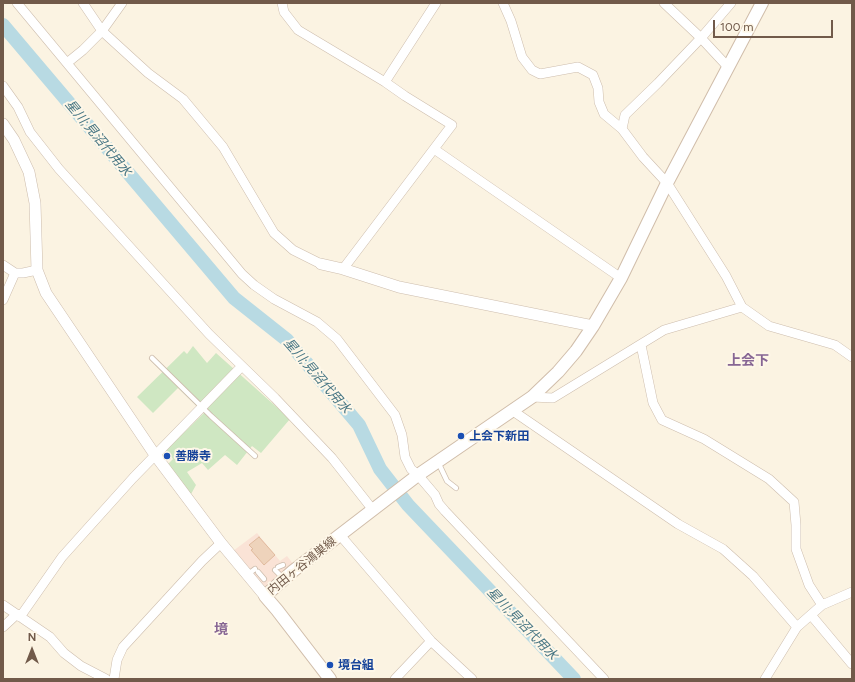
<!DOCTYPE html>
<meta charset="utf-8">
<style>
body{margin:0}
#map{position:relative;width:855px;height:682px;overflow:hidden;background:#fbf3e2;font-family:Figtree,sans-serif}
canvas{display:block}
.frame{position:absolute;inset:0;border:4px solid #715a4a;pointer-events:none}
.north{position:absolute;left:12px;top:630px;width:40px;height:40px;-webkit-text-stroke:3px #fef7e8;paint-order:stroke;rotate:0deg;font-size:11px;font-weight:700;line-height:16px;text-align:center;color:#715a4a}
.north::after{content:'';display:block;margin:auto;width:14px;height:18px;background:#715a4a;clip-path:polygon(50% 0,100% 100%,50% 72%,0 100%)}
.scale{position:absolute;left:713px;top:20px;width:120px;height:18px;box-sizing:border-box;border:2px solid #715a4a;border-top:0;padding-left:5px;font-size:12px;line-height:14px;white-space:nowrap;color:#715a4a;-webkit-text-stroke:3px #fef7e8;paint-order:stroke}
</style>
<div id="map">
<canvas width="855" height="682"></canvas>
<div class="frame"></div>
<div class="north">N</div>
<div class="scale">100 m</div>
</div>
<script>
const ctx = document.querySelector('canvas').getContext('2d');
ctx.lineJoin = 'round';
function fill(path, color) { ctx.fillStyle = color; ctx.fill(path, 'evenodd'); }
const shape = rows => new Path2D(rows.map(r => 'M' + r).join(''));
function strokePath(path, color, width, dash) { ctx.strokeStyle = color; ctx.lineWidth = width; ctx.lineCap = dash ? 'butt' : 'round'; ctx.setLineDash(dash || []); ctx.stroke(path); }
function label(font, color, halo, rows, align = 'center') {
  ctx.font = font + ' Figtree,"Noto Sans JP",sans-serif'; ctx.lineWidth = 4; ctx.setLineDash([]); ctx.textBaseline = 'middle'; ctx.strokeStyle = halo; ctx.fillStyle = color; for (const [text, x, y, turn = 0] of rows) {
    ctx.save(); ctx.translate(x, y); ctx.rotate((+turn || 0) * Math.PI / 180); ctx.textAlign = isNaN(turn) ? turn : align; if (halo) ctx.strokeText(text, 0, 0); ctx.fillText(text, 0, 0); ctx.restore();
  }
}
fill(shape([
 [257,533,280,561,287,556,294,565,267,586,264,587,233,551]
]), '#fae3d6');
fill(shape([
 [193,346,207,363,216,353,290,419,261,453,252,446,237,465,225,455,208,470,202,463,187,472,196,485,190,496,167,465,173,459,166,450,204,413,178,388,153,413,137,397,184,351,187,354]
]), '#cfe7c2');
strokePath(shape([
 [3,25,234,298,287,340,359,425,380,469,408,505,574,679]
]), '#b8dae3', 14);
const building = shape([
 [259,537,275,555,264,565,251,550,253,549,249,545,259,537]
]);
fill(building, '#eed3bb');
strokePath(building, '#e0ba9d', 1);
const service = shape([
 [152,358,211,416,255,456],
 [438,462,447,481,456,488],
 [278,567,283,565],
 [275,570,284,579],
 [258,572,264,579],
 [247,575,255,569]
]);
const minor = shape([
 [17,3,242,274,254,285,274,299,317,322,337,339,395,415,402,435,405,457,411,469,418,475,435,495,439,504,445,511,604,679],
 [83,3,102,31,148,73,183,99,223,147,274,233,293,250,321,264],
 [282,3,284,12,298,30,385,82,405,96,452,125,343,269],
 [503,3,511,21,522,57,532,70,540,74,578,67,593,75,598,88,599,102,604,114,622,129,643,157,667,183,726,276,742,307,769,326,835,345,852,357],
 [664,3,701,38,728,67],
 [67,63,83,50,102,31,122,3],
 [385,82,436,3],
 [3,86,18,107,30,132,59,169,209,334,275,398,332,458,373,510],
 [622,129,625,115,658,83,701,38,731,3],
 [434,149,621,278],
 [3,265,15,273,23,273,37,270],
 [3,300,15,273],
 [641,345,653,403,662,420,704,439,769,479,794,502,796,525,796,549,809,585,822,605],
 [532,397,553,398,664,330,742,307],
 [513,411,678,524,723,549,753,576,797,627],
 [340,535,431,641,472,679],
 [3,605,50,637,64,653,81,666,106,679],
 [811,615,852,664],
 [20,617,62,557,88,528,133,478,242,366],
 [3,627,17,614],
 [114,679,117,660,123,647,202,561,221,543],
 [395,679,431,641],
 [765,679,797,627,822,605,852,592]
]);
const tertiary = shape([
 [3,124,14,140,29,172,35,203,37,270,46,293,155,455,221,543,265,596],
 [321,264,343,269,399,287,593,326]
]);
const secondary = shape([
 [330,679,277,610,265,596,293,571,418,475,532,397,558,372,576,351,593,326,621,278,667,183,762,3]
]);
strokePath(service, '#cdbdad', 6);
strokePath(minor, '#cdbdad', 10);
strokePath(tertiary, '#cdbdad', 12);
strokePath(secondary, '#d0bdaa', 14);
strokePath(service, '#fff', 4.5);
strokePath(minor, '#fff', 9);
strokePath(tertiary, '#fff', 11);
strokePath(secondary, '#fff', 12);
for (const [x, y, r, color] of [
 [461,436,4,"#1a4fb4"],
 [167,456,4,"#1a4fb4"],
 [330,665,4,"#1a4fb4"]
]) { const dot = new Path2D(); dot.arc(x, y, r, 0, 2 * Math.PI); ctx.fillStyle = color; ctx.fill(dot); strokePath(dot, '#fef7e8', 1.5); }
label('bold 12px', '#164399', '#fef7e8', [
 ["上会下新田",469,436],
 ["善勝寺",175,456],
 ["境台組",338,665]
], 'left');
label('12px', '#715a4a', '#fef7e8', [
 ["内田ヶ谷鴻巣線",302,566,-39]
]);
label('italic 13px', '#467583', '#fef7e8', [
 ["星川;見沼代用水",98,138,50],
 ["星川;見沼代用水",317,376,49],
 ["星川;見沼代用水",522,624,46]
]);
label('bold 14px', '#876694', '#fef7e8', [
 ["上会下",748,361],
 ["境",221,630]
]);
</script>
